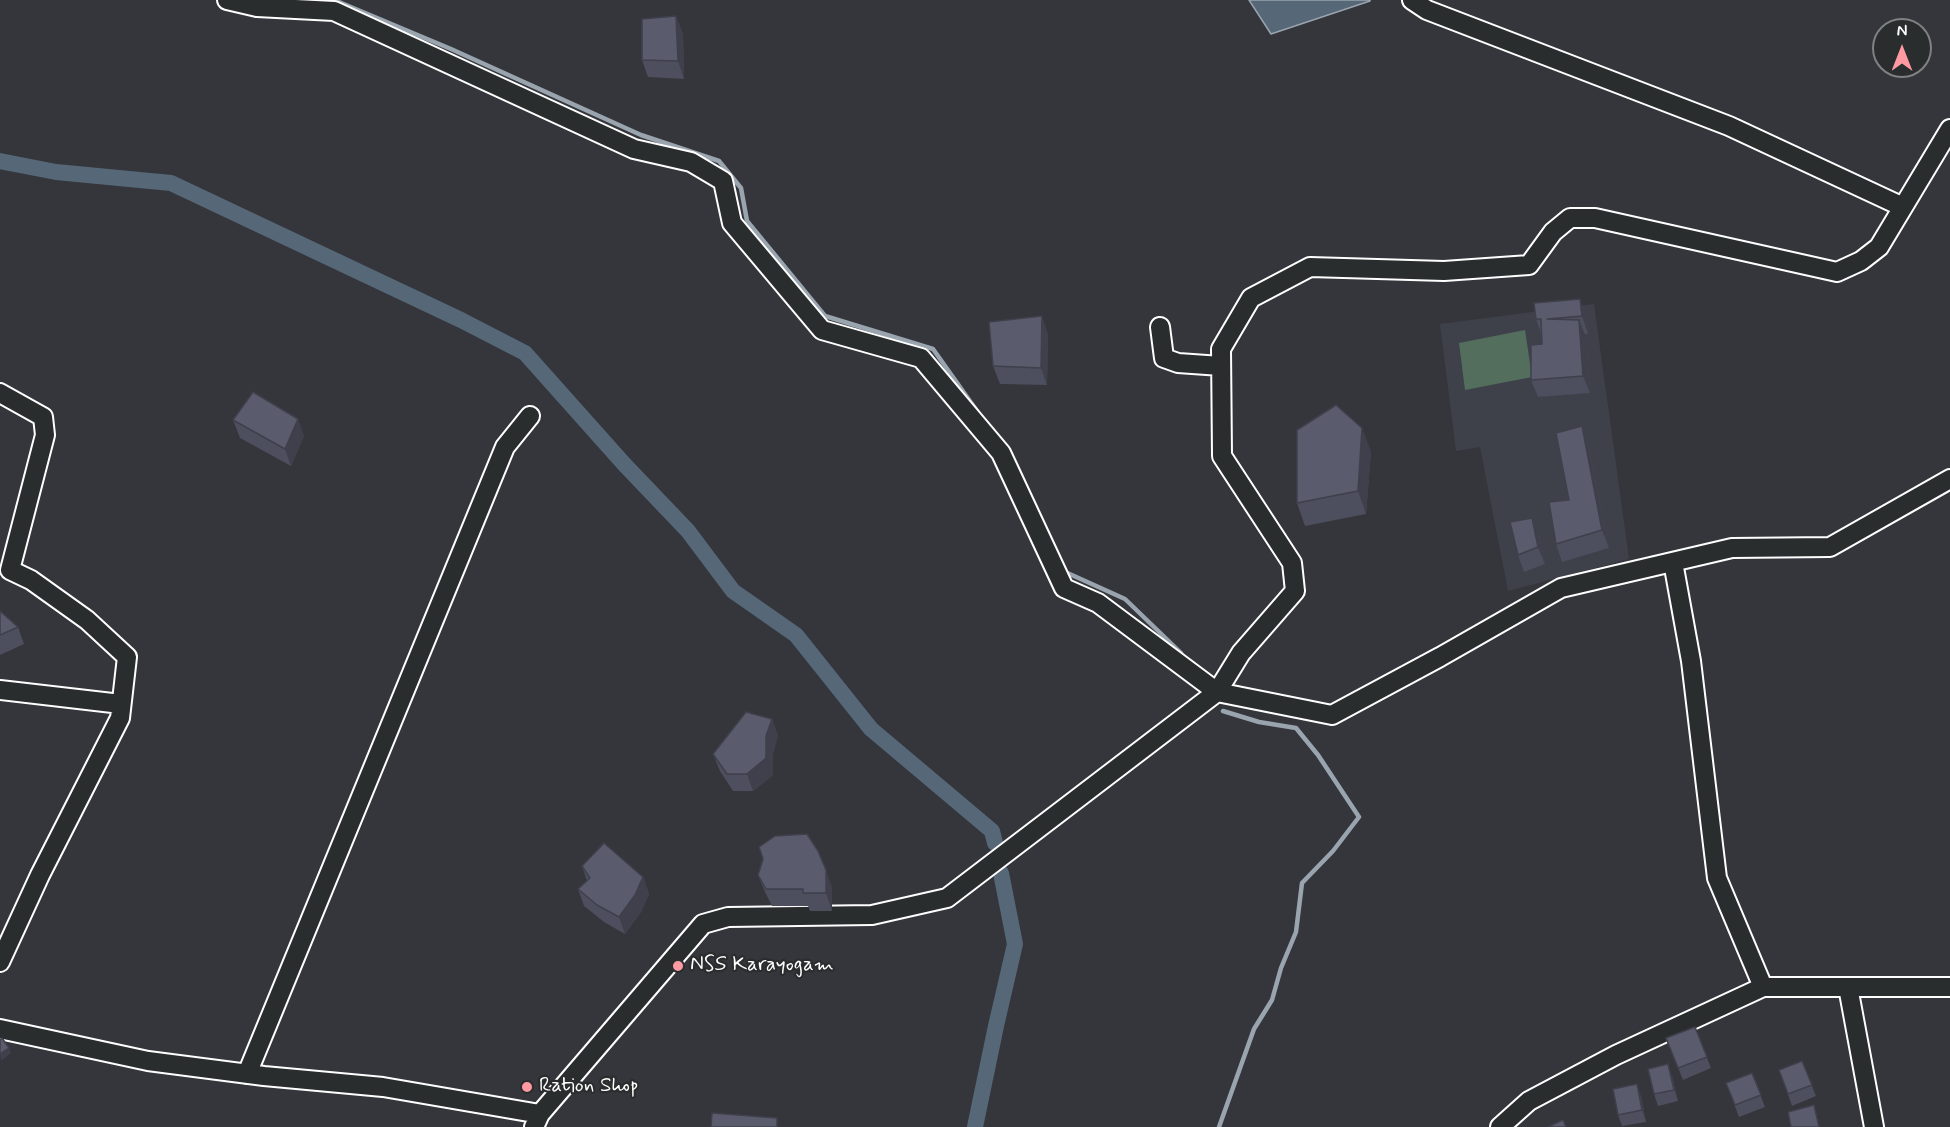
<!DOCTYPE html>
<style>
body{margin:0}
#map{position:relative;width:1950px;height:1127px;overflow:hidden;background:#34363b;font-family:Mynerve,sans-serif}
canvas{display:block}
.north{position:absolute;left:1872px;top:18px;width:60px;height:60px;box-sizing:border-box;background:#2a2d2e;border:2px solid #7f8182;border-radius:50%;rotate:0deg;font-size:16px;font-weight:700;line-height:24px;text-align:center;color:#fff}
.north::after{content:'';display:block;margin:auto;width:21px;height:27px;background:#ff9aa2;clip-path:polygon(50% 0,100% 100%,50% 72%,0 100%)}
</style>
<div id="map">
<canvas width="1950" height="1127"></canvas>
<div class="north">N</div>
</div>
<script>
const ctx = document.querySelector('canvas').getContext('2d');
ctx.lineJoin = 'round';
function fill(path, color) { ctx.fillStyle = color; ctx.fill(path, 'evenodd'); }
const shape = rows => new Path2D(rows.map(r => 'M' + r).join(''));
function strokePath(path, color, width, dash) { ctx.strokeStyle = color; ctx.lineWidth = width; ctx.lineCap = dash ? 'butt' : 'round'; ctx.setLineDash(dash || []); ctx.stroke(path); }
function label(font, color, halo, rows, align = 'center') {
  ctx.font = font + ' Mynerve,sans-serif'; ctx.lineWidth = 4.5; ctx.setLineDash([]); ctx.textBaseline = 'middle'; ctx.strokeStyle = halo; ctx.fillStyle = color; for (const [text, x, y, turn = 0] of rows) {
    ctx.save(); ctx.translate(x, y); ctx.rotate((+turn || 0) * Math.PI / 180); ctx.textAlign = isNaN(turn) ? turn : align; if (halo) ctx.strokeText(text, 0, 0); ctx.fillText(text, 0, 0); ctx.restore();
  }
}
fill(shape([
 [1594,304,1629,559,1508,591,1480,447,1456,451,1440,324]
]), '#3f414a');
fill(shape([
 [1525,330,1532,377,1465,390,1459,343]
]), '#536e5d');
const water = shape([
 [1249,0,1370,0,1370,1,1271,34,1249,0]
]);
fill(water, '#566778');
strokePath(water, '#9aa4ae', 1.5);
strokePath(shape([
 [334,0,451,49,641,135,719,161,741,188,747,221,825,316,933,349,977,411],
 [1063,571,1125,599,1181,653],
 [1219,1127,1254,1029,1272,1000,1281,968,1296,932,1302,883,1333,851,1359,817,1318,755,1296,728,1259,722,1223,711]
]), '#9aa4ae', 4.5);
strokePath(shape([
 [0,161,56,172,171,183,461,320,525,353,624,464,688,531,733,591,796,635,871,729,992,831,995,843],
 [975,1127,996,1026,1015,944,1001,873]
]), '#566778', 16);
const minor = shape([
 [227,0,257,7,334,11,634,149,691,162,723,181,732,223,822,330,921,358,1001,453,1064,588,1098,603,1217,692,1332,715,1440,657,1561,588,1732,548,1830,547,1950,479],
 [1412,0,1427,10,1729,126,1903,207],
 [1160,327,1164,358,1178,363,1221,366],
 [0,393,43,417,45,435,10,570,31,580,87,620,127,657,120,718,40,875,0,962],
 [1673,562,1691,661,1717,878,1763,987],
 [0,690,121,704],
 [0,1029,148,1061,264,1076,383,1087,540,1114],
 [247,1074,505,447,530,416],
 [534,1127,540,1114,703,924,728,917,872,915,947,898,1217,692,1241,653,1295,591,1292,563,1222,456,1221,349,1251,298,1310,267,1444,271,1529,265,1553,232,1570,218,1595,218,1837,272,1861,261,1879,247,1950,129],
 [1500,1127,1529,1101,1616,1055,1763,987,1848,987],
 [1874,1127,1848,987,1950,987]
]);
strokePath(minor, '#fff', 22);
strokePath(minor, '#2a2d2e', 18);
fill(shape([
 [683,33,684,79,648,77,642,60],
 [1586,316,1588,334,1584,334,1586,337,1590,393,1538,397,1531,380,1542,344,1541,333,1536,319],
 [1048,334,1047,385,1000,384,993,366],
 [233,420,304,436,291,466,240,438],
 [1588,443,1609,548,1562,562,1556,544,1569,500],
 [1371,451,1366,514,1305,526,1297,503],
 [1539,535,1545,564,1524,572,1518,555],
 [0,611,18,627,24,644,0,655],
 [772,719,778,736,773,753,773,775,753,791,733,791,720,771,713,754],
 [582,866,643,877,649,894,641,912,625,934,604,922,584,906,578,889,587,881],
 [758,875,832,887,832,911,810,911,808,906,772,906,765,892],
 [1695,1027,1711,1068,1683,1080,1671,1050],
 [1802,1061,1816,1096,1792,1106,1779,1070],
 [1752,1073,1765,1107,1739,1117,1726,1083],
 [1672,1076,1678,1101,1658,1106,1654,1094],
 [1641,1096,1646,1122,1622,1126,1618,1115]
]), '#4d4e5e');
fill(shape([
 [676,16,683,33,684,79,678,61],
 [1580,299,1586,316,1588,334,1582,316],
 [1042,316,1048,334,1047,385,1041,368],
 [1579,320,1586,337,1590,393,1583,376],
 [298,419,304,436,291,466,285,449],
 [1582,426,1588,443,1609,548,1602,530],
 [1362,428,1371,451,1366,514,1358,491],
 [1532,518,1539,535,1545,564,1538,547],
 [772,719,778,736,773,753,773,775,753,791,747,774,766,736],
 [826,870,832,887,832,911,826,893],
 [643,877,649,894,641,912,625,934,619,917],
 [9,1048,11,1053,1,1061,0,1054],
 [1668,1064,1672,1076,1678,1101,1674,1090],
 [1637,1084,1641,1096,1646,1122,1642,1110]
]), '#3f404c');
const building = shape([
 [676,16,678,61,642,60,642,19,676,16],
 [1580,299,1582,316,1547,319,1579,320,1583,376,1531,380,1531,345,1542,344,1541,319,1536,319,1534,303,1580,299],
 [1042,316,1041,368,993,366,989,322,1042,316],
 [253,392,298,419,285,449,233,420,253,392],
 [1336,405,1362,428,1358,491,1297,503,1297,430,1336,405],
 [1582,426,1602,530,1556,544,1549,502,1569,500,1556,433,1582,426],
 [1532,518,1538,547,1518,555,1510,522,1532,518],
 [0,611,18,627,0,635,0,611],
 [746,712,772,719,766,736,766,758,747,774,727,774,713,754,746,712],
 [807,834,818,851,826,870,826,893,803,893,803,889,766,889,758,875,763,859,759,847,775,836,807,834],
 [604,843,643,877,635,895,619,917,597,905,578,889,590,878,582,866,604,843],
 [1695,1027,1707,1057,1678,1068,1666,1038,1695,1027],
 [2,1038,9,1048,0,1054,0,1040,2,1038],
 [1802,1061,1812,1085,1788,1094,1779,1070,1802,1061],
 [1668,1064,1674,1090,1654,1094,1648,1069,1668,1064],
 [1752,1073,1761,1095,1735,1105,1726,1083,1752,1073],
 [1637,1084,1642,1110,1618,1115,1613,1089,1637,1084],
 [1814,1105,1819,1127,1791,1127,1788,1112,1814,1105],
 [712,1113,777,1118,777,1127,711,1127,712,1113],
 [1563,1120,1566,1127,1548,1127,1563,1120]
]);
fill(building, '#5a5b6d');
strokePath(building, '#3f404c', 1.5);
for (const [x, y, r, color] of [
 [678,966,6,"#ff9aa2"],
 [527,1087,6,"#ff9aa2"]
]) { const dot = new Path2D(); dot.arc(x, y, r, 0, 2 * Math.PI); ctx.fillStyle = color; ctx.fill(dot); strokePath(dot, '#2a2d2e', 2); }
label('21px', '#fff', '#2a2d2e', [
 ["NSS Karayogam",690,966],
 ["Ration Shop",539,1087]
], 'left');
</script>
